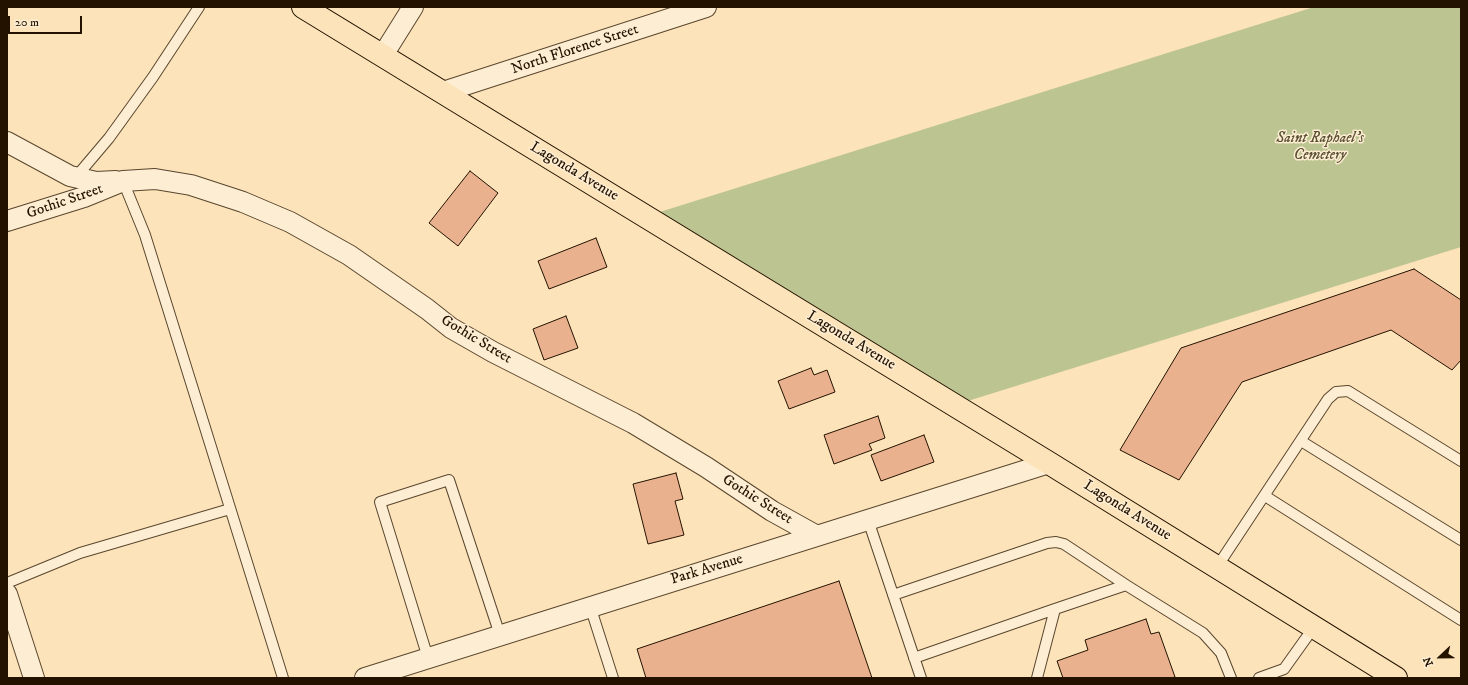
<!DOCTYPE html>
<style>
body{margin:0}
#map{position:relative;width:1468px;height:685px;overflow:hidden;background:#fce3b9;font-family:"IM FELL DW Pica",serif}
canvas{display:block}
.frame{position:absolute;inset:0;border:8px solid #231200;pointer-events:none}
.north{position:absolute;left:1420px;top:637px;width:40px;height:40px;-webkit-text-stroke:3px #fdedd2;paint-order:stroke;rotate:248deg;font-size:11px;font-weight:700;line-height:16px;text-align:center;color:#231200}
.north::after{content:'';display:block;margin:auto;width:14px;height:18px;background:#231200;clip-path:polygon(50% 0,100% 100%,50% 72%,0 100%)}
.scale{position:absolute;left:8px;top:16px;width:74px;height:18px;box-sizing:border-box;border:2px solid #231200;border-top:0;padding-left:5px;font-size:12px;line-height:14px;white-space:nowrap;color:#231200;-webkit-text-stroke:3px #fdedd2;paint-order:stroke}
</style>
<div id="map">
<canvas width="1468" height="685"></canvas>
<div class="frame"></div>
<div class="north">N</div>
<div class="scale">20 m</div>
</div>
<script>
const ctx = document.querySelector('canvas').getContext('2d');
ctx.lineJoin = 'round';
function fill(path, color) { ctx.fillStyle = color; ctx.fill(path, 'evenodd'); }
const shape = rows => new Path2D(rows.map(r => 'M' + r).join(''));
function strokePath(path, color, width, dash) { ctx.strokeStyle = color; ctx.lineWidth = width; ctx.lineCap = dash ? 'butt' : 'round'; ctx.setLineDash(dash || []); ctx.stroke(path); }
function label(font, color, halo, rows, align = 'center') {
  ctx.font = font + ' "IM FELL DW Pica",serif'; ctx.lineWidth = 3; ctx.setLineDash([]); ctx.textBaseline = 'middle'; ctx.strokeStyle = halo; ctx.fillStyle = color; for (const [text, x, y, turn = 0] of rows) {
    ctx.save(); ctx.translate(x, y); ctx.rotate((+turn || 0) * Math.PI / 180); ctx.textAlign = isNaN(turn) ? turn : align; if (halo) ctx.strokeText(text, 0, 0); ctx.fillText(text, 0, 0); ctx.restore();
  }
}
fill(shape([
 [1314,7,1461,7,1461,247,955,405,647,216]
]), '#bcc491');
const building = shape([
 [470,171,498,193,458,246,429,223,470,171],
 [596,238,607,267,549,289,538,261,596,238],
 [1414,269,1461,300,1461,360,1452,370,1391,330,1242,382,1179,480,1120,450,1181,348,1414,269],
 [566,316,578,348,544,360,533,329,566,316],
 [811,368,814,375,827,370,835,392,789,409,778,381,811,368],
 [878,416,885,438,869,444,872,450,834,464,824,435,878,416],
 [924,435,934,462,881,481,871,455,924,435],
 [676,473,683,499,675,501,684,535,648,544,633,484,676,473],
 [839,581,872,678,646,678,637,649,839,581],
 [1146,619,1151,634,1159,632,1175,677,1171,678,1063,678,1057,661,1088,650,1085,640,1146,619]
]);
fill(building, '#e9b18d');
strokePath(building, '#231200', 1);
const lane = shape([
 [76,177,109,138,153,77,199,7],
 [123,181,145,235,283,678],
 [1301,441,1461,540],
 [1265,496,1461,620],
 [868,520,921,678],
 [1217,567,1328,399,1336,392,1348,391,1461,461],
 [7,583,80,553,230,509],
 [893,595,1047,543,1056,542,1064,544,1126,585],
 [590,606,613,678],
 [428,658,380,502,449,480,500,635],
 [914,658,1055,609],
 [1037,678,1055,609,1126,585,1203,633,1221,653,1231,678],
 [1259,678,1284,669,1314,627]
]);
const street = shape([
 [383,55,413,7],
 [443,92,706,7],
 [7,142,70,176,96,182,116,181],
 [7,221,84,197,123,181,155,179,191,185,243,202,290,222,349,255,427,309,451,328,493,352,633,423,706,467,772,511,817,536],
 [7,594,34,678],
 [365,678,1049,463]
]);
const primary = shape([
 [303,7,1049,463,1396,678]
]);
strokePath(lane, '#59462e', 12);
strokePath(street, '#59462e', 22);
strokePath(primary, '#231200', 24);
strokePath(lane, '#fdedd2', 10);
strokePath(street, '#fdedd2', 20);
strokePath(primary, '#fce3b9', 22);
label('15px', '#231200', '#fdedd2', [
 ["North Florence Street",575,50,-18],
 ["Lagonda Avenue",574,172,31],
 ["Gothic Street",65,202,-19],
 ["Gothic Street",476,340,31],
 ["Lagonda Avenue",851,341,31],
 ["Gothic Street",757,500,32],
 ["Lagonda Avenue",1127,511,32],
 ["Park Avenue",707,570,-17]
]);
label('italic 15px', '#595033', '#fdedd2', [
 ["Saint Raphael's",1320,139],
 ["Cemetery",1320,156]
]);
</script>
